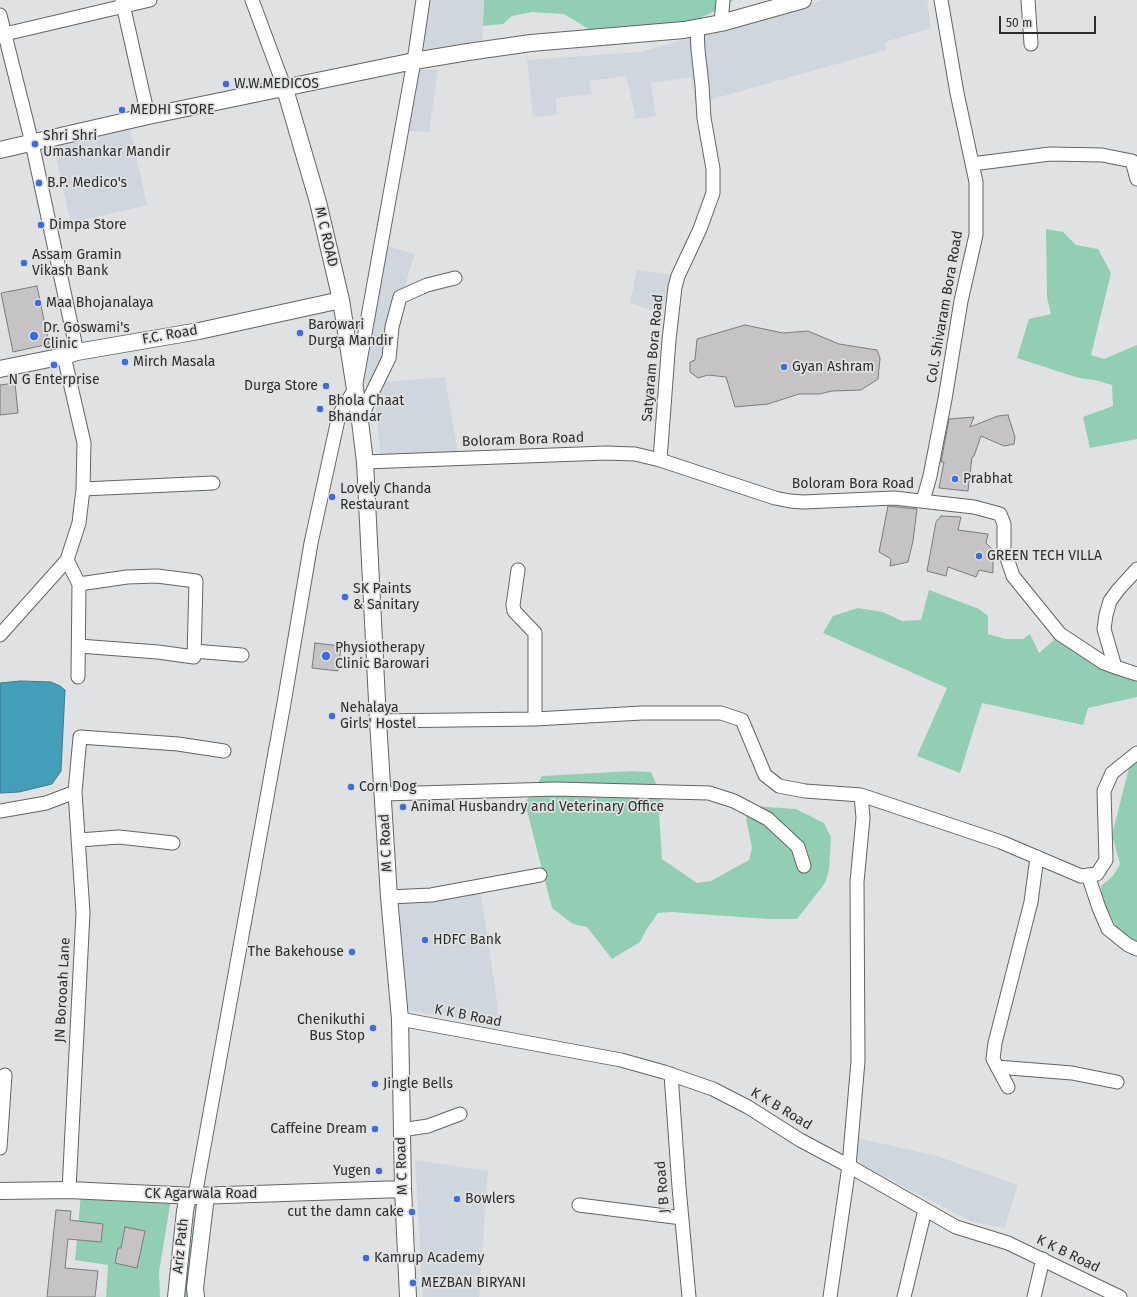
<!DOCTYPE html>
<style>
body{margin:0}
#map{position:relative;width:1137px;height:1297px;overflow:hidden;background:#e0e1e2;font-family:"Fira Sans",sans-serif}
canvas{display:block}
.scale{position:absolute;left:999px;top:16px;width:97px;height:18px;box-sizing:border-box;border:2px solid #2c2d2d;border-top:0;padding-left:5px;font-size:12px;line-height:14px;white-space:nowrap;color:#2c2d2d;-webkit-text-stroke:3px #e0e1e2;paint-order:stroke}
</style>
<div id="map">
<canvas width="1137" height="1297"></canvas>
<div class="scale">50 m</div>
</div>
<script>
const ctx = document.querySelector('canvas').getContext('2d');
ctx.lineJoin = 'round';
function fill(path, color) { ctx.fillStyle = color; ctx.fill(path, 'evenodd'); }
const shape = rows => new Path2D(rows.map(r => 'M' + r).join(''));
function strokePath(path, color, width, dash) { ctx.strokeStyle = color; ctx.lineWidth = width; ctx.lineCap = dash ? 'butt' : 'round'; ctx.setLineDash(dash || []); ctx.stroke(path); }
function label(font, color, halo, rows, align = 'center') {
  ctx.font = font + ' "Fira Sans",sans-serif'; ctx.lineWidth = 3.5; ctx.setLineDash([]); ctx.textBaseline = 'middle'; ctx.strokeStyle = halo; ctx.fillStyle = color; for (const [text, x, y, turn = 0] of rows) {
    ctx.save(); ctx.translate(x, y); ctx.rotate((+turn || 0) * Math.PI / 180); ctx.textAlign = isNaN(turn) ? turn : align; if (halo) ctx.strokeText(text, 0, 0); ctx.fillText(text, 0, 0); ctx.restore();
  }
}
fill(shape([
 [428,0,484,0,482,44,426,49,420,44],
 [823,0,927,0,931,28,885,42,886,50,695,104,691,77,651,83,656,116,636,119,626,76,589,81,592,94,556,98,557,115,533,117,527,60,640,52],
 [416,69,438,70,429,132,407,131],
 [129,123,147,205,71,223,52,140],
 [388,246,415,254,397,309,384,382,445,377,458,454,381,461,375,401,360,375],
 [637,270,672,275,662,314,630,303],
 [480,887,501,1028,413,1011,405,1007,399,902],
 [857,1138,937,1156,1018,1185,1004,1228,972,1222,862,1165,857,1158],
 [415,1160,488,1171,479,1297,423,1297]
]), '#d0d6dd');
fill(shape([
 [484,0,734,0,707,15,664,33,592,31,564,14,532,12,512,16,503,24,483,26],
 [1046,229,1063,232,1076,245,1098,249,1111,273,1091,355,1104,359,1137,345,1137,439,1090,448,1083,417,1113,406,1112,385,1095,380,1079,378,1017,358,1029,319,1051,314,1047,297],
 [929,590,979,609,988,616,988,634,1005,639,1023,639,1030,634,1039,653,1054,640,1051,625,1091,660,1137,673,1137,697,1088,708,1083,725,982,703,960,773,917,756,947,688,823,633,833,616,858,608,883,612,902,621,921,620],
 [1137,755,1137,941,1128,937,1116,926,1102,899,1101,886,1113,876,1120,864,1112,835,1130,764],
 [632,771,651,772,662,797,659,811,662,859,697,883,711,881,749,860,752,848,746,818,753,806,796,809,824,823,831,837,829,870,825,883,797,919,768,919,671,912,658,913,646,930,640,942,612,959,587,927,573,924,552,908,525,803,542,776],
 [81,1194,171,1199,159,1272,160,1297,106,1297,108,1265,75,1260],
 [196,1214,191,1297,184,1297,194,1219]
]), '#92ceb3');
const water = shape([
 [21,681,51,682,60,686,65,690,61,771,52,784,19,792,0,793,0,683,21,681]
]);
fill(water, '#439eba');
strokePath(water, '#3c7c90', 1);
const building = shape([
 [37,286,49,344,13,352,1,293,37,286],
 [745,325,783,333,808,331,839,344,877,350,880,358,878,379,861,390,832,391,819,394,799,394,768,404,735,407,726,377,708,375,698,378,690,372,690,362,695,360,697,339,745,325],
 [15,383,18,413,0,415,0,385,15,383],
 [1008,415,1015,437,1014,444,1004,446,981,436,974,456,972,457,968,491,939,488,944,462,941,462,949,419,974,417,970,427,998,416,1008,415],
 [888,506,917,509,913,541,908,562,890,566,891,559,879,552,888,506],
 [941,516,961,517,958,530,988,534,986,543,993,550,988,558,993,560,993,573,979,570,976,577,948,567,946,576,927,571,936,522,941,516],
 [315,643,341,646,338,671,312,668,315,643],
 [56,1210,71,1211,70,1220,103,1224,101,1242,68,1239,65,1268,98,1271,95,1297,47,1297,56,1210],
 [125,1227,145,1231,137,1268,115,1263,118,1248,121,1248,125,1227]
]);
fill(building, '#c5c3c4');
strokePath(building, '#7c7b7c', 1);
const minor = shape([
 [122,0,148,116],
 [252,0,285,89],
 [1028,0,1031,44],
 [0,15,32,143,77,352],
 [721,23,723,0],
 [5,34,150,0],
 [972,164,1050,154,1102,155,1132,161,1137,179],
 [360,421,371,395,389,358,392,327,400,297,427,285,455,278],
 [660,460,669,340,675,287,678,276,700,229,713,193,713,169,704,118,702,85,698,50,697,27],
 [365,462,606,453,635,454,660,460,775,498,790,501,803,502,894,498,974,507,1000,514,1004,524,1004,549,1013,576,1060,634,1104,663,1115,667,1137,674],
 [83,489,213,483],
 [923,501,930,476,945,399,961,301,976,235,976,182,957,93,941,0],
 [67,560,79,584,78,677],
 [518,570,513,605,514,611,535,633,535,719],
 [0,635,67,560,79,523,83,489,84,443,64,356],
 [79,646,158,652,194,657,196,581,157,576,127,577,79,584],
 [194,651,242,655],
 [1115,667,1104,629,1106,615,1110,601,1118,590,1137,569],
 [378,721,535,719,642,713,721,713,742,720,765,775,779,786,805,791,861,795,1001,842,1081,876,1097,874,1106,860,1104,791,1112,773,1137,753],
 [383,794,556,789,709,793,734,801,768,819,798,847,804,866],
 [0,811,46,803,75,792],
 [79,840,119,837,173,843],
 [1088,875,1099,908,1108,929,1128,945,1137,949],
 [389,897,431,895,540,875],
 [400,1019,621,1060,664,1072,713,1089,748,1107,800,1140,849,1166,956,1227,1008,1243,1120,1297],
 [997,1067,1072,1073,1117,1082],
 [671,1074,679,1187,689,1297],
 [1008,1087,993,1059,995,1043,1031,902,1037,857],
 [401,1130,428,1126,460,1114],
 [0,1148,5,1075],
 [69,1190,83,913,75,792,80,737,178,744,224,751],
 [195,1196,284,703,311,543,339,415,355,389,414,61,423,0],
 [579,1205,682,1218],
 [830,1297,849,1166,858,1061,857,882,863,818,861,795],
 [904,1297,925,1210],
 [1034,1297,1043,1259]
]);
const tertiary = shape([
 [285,89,318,202,341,300,360,421,365,462,378,721,389,897,400,1019,403,1189,408,1297],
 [0,150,148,116,414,61,468,52,531,43,684,30,721,23,803,0],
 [0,369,64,356,77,352,199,331,341,300],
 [0,1191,69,1190,195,1196,403,1189],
 [176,1297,185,1211,188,1196],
 [196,1297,195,1288,206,1196]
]);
strokePath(minor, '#636465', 15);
strokePath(tertiary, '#636465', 18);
strokePath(minor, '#fff', 13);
strokePath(tertiary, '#fff', 16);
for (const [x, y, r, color] of [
 [226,84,4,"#3c6cdd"],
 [122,110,4,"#3c6cdd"],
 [35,144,4,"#3c6cdd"],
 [39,183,4,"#3c6cdd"],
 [41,225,4,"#3c6cdd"],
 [24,263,4,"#3c6cdd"],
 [38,303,4,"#3c6cdd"],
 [300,333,4,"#3c6cdd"],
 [34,336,5,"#3c6cdd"],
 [125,362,4,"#3c6cdd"],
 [54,365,4,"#3c6cdd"],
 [784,367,4,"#3c6cdd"],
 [326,386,4,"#3c6cdd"],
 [320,409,4,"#3c6cdd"],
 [955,479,4,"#3c6cdd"],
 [332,497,4,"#3c6cdd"],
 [979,556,4,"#3c6cdd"],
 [345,597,4,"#3c6cdd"],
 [326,656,5,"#3c6cdd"],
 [332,716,4,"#3c6cdd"],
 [351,787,4,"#3c6cdd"],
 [403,807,4,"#3c6cdd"],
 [425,940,4,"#3c6cdd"],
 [352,952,4,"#3c6cdd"],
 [373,1028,4,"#3c6cdd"],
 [375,1084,4,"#3c6cdd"],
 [375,1129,4,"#3c6cdd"],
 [379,1171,4,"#3c6cdd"],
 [457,1199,4,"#3c6cdd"],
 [412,1212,4,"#3c6cdd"],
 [366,1258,4,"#3c6cdd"],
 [413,1283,4,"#3c6cdd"]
]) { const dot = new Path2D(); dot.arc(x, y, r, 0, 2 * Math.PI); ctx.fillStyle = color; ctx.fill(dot); strokePath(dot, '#e0e1e2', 1.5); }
label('14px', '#2c2d2d', '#e0e1e2', [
 ["W.W.MEDICOS",234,84],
 ["MEDHI STORE",130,110],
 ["Shri Shri",43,136],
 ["Umashankar Mandir",43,152],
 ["B.P. Medico's",47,183],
 ["Dimpa Store",49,225],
 ["Assam Gramin",32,255],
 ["Vikash Bank",32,271],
 ["Maa Bhojanalaya",46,303],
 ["Barowari",308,325],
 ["Durga Mandir",308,341],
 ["Dr. Goswami's",43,328],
 ["Clinic",43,344],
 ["Mirch Masala",133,362],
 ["Gyan Ashram",792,367],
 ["N G Enterprise",54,380,"center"],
 ["Durga Store",318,386,"right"],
 ["Bhola Chaat",328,401],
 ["Bhandar",328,417],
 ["Prabhat",963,479],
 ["Lovely Chanda",340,489],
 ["Restaurant",340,505],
 ["GREEN TECH VILLA",987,556],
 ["SK Paints",353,589],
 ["& Sanitary",353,605],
 ["Physiotherapy",335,648],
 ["Clinic Barowari",335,664],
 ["Nehalaya",340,708],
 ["Girls' Hostel",340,724],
 ["Corn Dog",359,787],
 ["Animal Husbandry and Veterinary Office",411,807],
 ["HDFC Bank",433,940],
 ["The Bakehouse",344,952,"right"],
 ["Chenikuthi",365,1020,"right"],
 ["Bus Stop",365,1036,"right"],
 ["Jingle Bells",383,1084],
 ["Caffeine Dream",367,1129,"right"],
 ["Yugen",371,1171,"right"],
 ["Bowlers",465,1199],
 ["cut the damn cake",404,1212,"right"],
 ["Kamrup Academy",374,1258],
 ["MEZBAN BIRYANI",421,1283]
], 'left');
label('14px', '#2c2d2d', '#e0e1e2', [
 ["M C ROAD",326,237,77],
 ["Col. Shivaram Bora Road",945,307,-80],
 ["F.C. Road",170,335,-10],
 ["Satyaram Bora Road",653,358,-85],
 ["Boloram Bora Road",523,440,-2],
 ["Boloram Bora Road",853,484],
 ["M C Road",386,843,-93],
 ["JN Borooah Lane",63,990,-87],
 ["K K B Road",468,1016,11],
 ["K K B Road",781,1109,31],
 ["M C Road",402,1166,-92],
 ["J B Road",663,1187,-95],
 ["CK Agarwala Road",201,1194],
 ["Ariz Path",181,1246,-84],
 ["K K B Road",1068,1254,26]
]);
</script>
